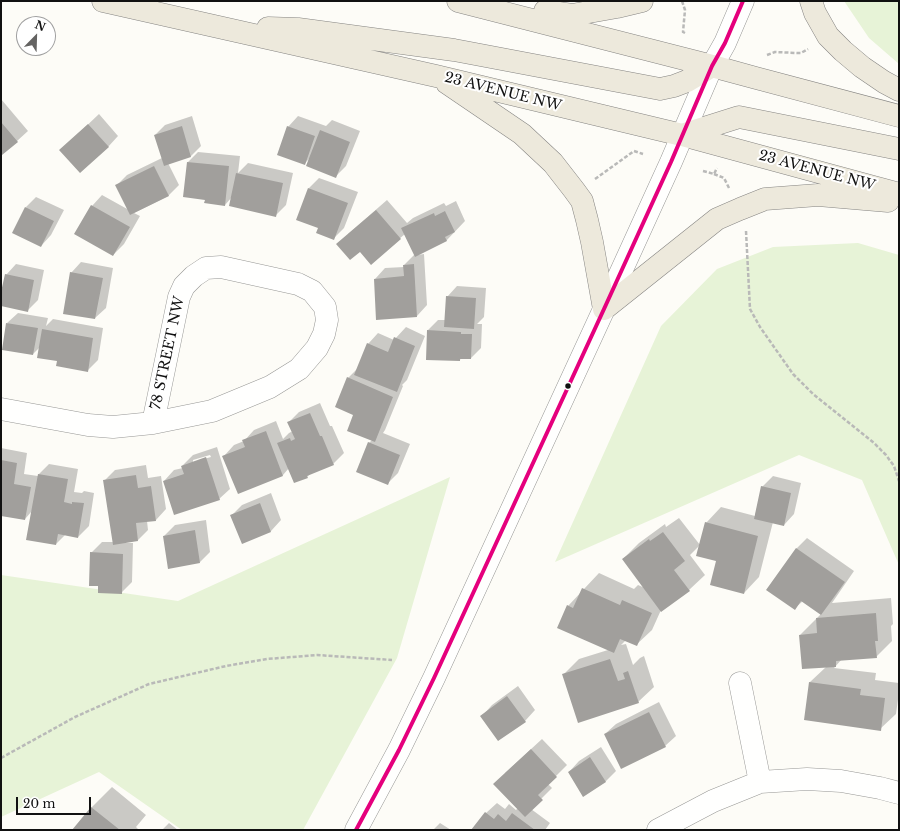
<!DOCTYPE html>
<style>
body{margin:0}
#map{position:relative;width:900px;height:831px;overflow:hidden;background:#fdfcf7;font-family:"Libre Baskerville",serif}
canvas{display:block}
.frame{position:absolute;inset:0;border:2px solid #111;pointer-events:none}
.north{position:absolute;left:16px;top:16px;width:40px;height:40px;box-sizing:border-box;background:#fff;border:1px solid #a0a0a0;border-radius:50%;rotate:23deg;font-size:11px;font-weight:700;line-height:16px;text-align:center;color:#111}
.north::after{content:'';display:block;margin:auto;width:14px;height:18px;background:#646362;clip-path:polygon(50% 0,100% 100%,50% 72%,0 100%)}
.scale{position:absolute;left:16px;top:797px;width:75px;height:18px;box-sizing:border-box;border:2px solid #111;border-top:0;padding-left:5px;font-size:12px;line-height:14px;white-space:nowrap;color:#111;-webkit-text-stroke:3px #fff;paint-order:stroke}
</style>
<div id="map">
<canvas width="900" height="831"></canvas>
<div class="frame"></div>
<div class="north">N</div>
<div class="scale">20 m</div>
</div>
<script>
const ctx = document.querySelector('canvas').getContext('2d');
ctx.lineJoin = 'round';
function fill(path, color) { ctx.fillStyle = color; ctx.fill(path, 'evenodd'); }
const shape = rows => new Path2D(rows.map(r => 'M' + r).join(''));
function strokePath(path, color, width, dash) { ctx.strokeStyle = color; ctx.lineWidth = width; ctx.lineCap = dash ? 'butt' : 'round'; ctx.setLineDash(dash || []); ctx.stroke(path); }
function label(font, color, halo, rows, align = 'center') {
  ctx.font = font + ' "Libre Baskerville",serif'; ctx.lineWidth = 4; ctx.setLineDash([]); ctx.textBaseline = 'middle'; ctx.strokeStyle = halo; ctx.fillStyle = color; for (const [text, x, y, turn = 0] of rows) {
    ctx.save(); ctx.translate(x, y); ctx.rotate((+turn || 0) * Math.PI / 180); ctx.textAlign = isNaN(turn) ? turn : align; if (halo) ctx.strokeText(text, 0, 0); ctx.fillText(text, 0, 0); ctx.restore();
  }
}
fill(shape([
 [844,1,899,1,899,64,869,38],
 [858,243,899,255,899,565,862,480,799,455,555,562,661,326,717,269,773,247],
 [450,477,397,658,303,830,182,830,99,772,1,817,1,575,178,601]
]), '#e7f3d7');
fill(shape([
 [1,99,28,131,17,141,1,152],
 [99,114,118,136,108,147,61,150],
 [192,116,201,146,191,156,168,163,179,185,168,196,134,213,140,216,124,244,113,255,92,206,102,195,129,210,117,185,127,175,162,158,155,135,165,125],
 [298,116,326,126,332,120,360,131,346,166,335,177,310,158,305,163,288,127],
 [198,152,240,156,238,173,248,163,293,173,286,205,275,216,232,197,225,205,206,199,188,162],
 [319,178,358,192,344,228,334,238,319,228,309,188],
 [36,197,64,210,51,235,41,246,26,207],
 [387,200,407,223,413,218,444,203,446,206,456,201,465,221,446,241,417,255,424,254,427,305,417,316,375,279,385,268,404,267,404,265,415,254,405,234,371,263,348,234],
 [81,262,113,268,106,308,95,318,71,273],
 [16,264,44,270,38,300,27,311,1,305,1,297,6,275],
 [457,286,486,288,484,317,477,324,482,324,481,348,471,358,461,358,460,360,428,330,438,320,445,320,447,297],
 [18,313,48,318,46,326,53,319,103,328,98,360,87,371,58,360,40,347,33,354,7,323],
 [406,327,425,336,407,380,402,385,403,386,385,430,383,433,410,444,398,473,387,484,369,443,372,440,354,414,348,378,358,368,368,344,378,333,394,340],
 [320,403,330,426,332,426,344,453,333,464,311,473,307,477,289,468,283,475,238,492,224,456,234,445,244,441,254,430,276,421,283,439,289,433,293,431,289,422,299,412],
 [217,447,230,489,219,499,164,481,174,470,183,468,182,466,193,455],
 [210,455,211,457,193,462,193,460],
 [1,448,27,453,24,474,38,476,39,474,49,464,78,469,74,492,82,493,84,491,94,493,89,526,78,537,66,534,56,544,32,511,25,519,1,515],
 [146,465,148,478,161,476,166,509,156,520,147,521,148,530,138,540,126,542,126,543,133,543,132,582,121,593,99,585,91,553,102,542,114,542,104,481,115,470],
 [773,476,801,483,794,514,784,525,773,522,759,577,744,593,717,560,706,523,721,507,755,516,762,487],
 [271,493,281,520,271,531,242,542,231,516,242,505],
 [679,518,700,545,690,555,705,575,689,590,661,610,652,630,636,645,626,640,621,645,626,644,633,665,640,658,644,656,654,687,638,702,563,675,579,659,608,650,568,606,599,573,634,589,638,585,645,588,623,559,639,543,665,524,666,527],
 [206,520,210,552,200,562,169,567,164,536,175,525],
 [807,538,854,571,832,603,891,598,893,624,891,626,892,641,876,657,842,659,834,668,876,673,875,680,899,683,899,692,896,714,880,729,805,719,810,682,826,667,800,635,816,619,817,619,817,618,821,614,803,601,795,608,796,549],
 [518,686,535,710,525,721,482,716,492,705],
 [659,702,676,736,665,746,605,734,616,724],
 [542,739,567,765,548,784,552,788,531,809,550,823,545,830,473,830,486,813,497,803,505,809,509,804,516,810,518,808,505,773],
 [601,747,616,771,605,782,569,772,579,761],
 [112,787,146,815,136,827,139,830,73,830,92,807],
 [169,823,178,830,162,830],
 [440,823,451,830,433,830]
]), '#0003');
fill(shape([
 [1,122,18,142,2,155,1,153],
 [88,124,109,147,80,173,59,150],
 [182,126,191,157,164,166,154,135],
 [287,126,315,136,305,165,277,155],
 [320,130,350,142,336,178,306,166],
 [187,162,229,166,225,206,204,203,205,200,183,197],
 [154,166,169,196,130,215,115,185],
 [236,173,283,183,276,217,229,206],
 [308,188,348,203,334,240,316,233,318,228,296,220],
 [91,205,130,227,113,256,74,234],
 [25,207,54,221,41,247,12,233],
 [376,210,401,239,371,265,360,252,350,260,336,244],
 [445,211,455,232,445,237,447,241,415,257,401,228,434,213,435,216],
 [414,264,417,317,376,320,374,279,404,276,403,265],
 [70,272,103,278,95,319,63,314],
 [5,274,34,280,28,312,1,306,1,292],
 [446,296,476,298,474,329,444,327],
 [6,323,38,328,33,355,2,350],
 [42,329,93,338,88,372,56,366,57,361,37,358],
 [427,330,461,332,461,334,472,334,471,359,460,359,460,361,426,360],
 [394,337,415,346,397,392,354,375,367,343,388,352],
 [347,377,393,397,375,442,347,431,353,415,335,407],
 [310,413,320,436,322,436,334,465,307,476,308,478,294,483,277,443,290,438,291,441,295,439,287,422],
 [266,431,283,476,238,494,222,456,245,447,242,440],
 [368,442,400,455,388,485,356,472],
 [206,457,220,500,174,515,163,481,184,474,181,466],
 [1,460,17,463,14,484,31,487,25,520,1,516],
 [38,474,68,479,64,502,72,504,72,502,84,503,78,538,58,534,56,545,26,540],
 [136,475,138,488,151,486,156,521,136,523,138,541,113,545,103,480],
 [761,486,791,493,784,526,754,519],
 [260,503,271,532,242,544,230,515],
 [705,522,758,536,744,594,710,585,716,561,696,556],
 [195,530,200,563,168,569,163,536],
 [663,532,685,561,674,570,690,591,661,612,622,559,649,539,650,541],
 [796,548,845,582,821,615,801,601,795,610,766,590],
 [90,552,123,554,122,594,98,593,98,586,89,586],
 [582,588,620,605,622,600,652,613,637,646,620,639,614,653,557,628,567,605,573,608],
 [876,613,878,641,875,641,877,658,836,661,836,667,802,669,799,635,817,633,816,618],
 [610,659,618,681,625,679,623,673,628,671,639,703,578,723,562,674],
 [809,682,861,689,860,695,885,698,881,731,804,720],
 [507,696,526,722,498,741,480,716],
 [649,712,666,747,621,769,604,734],
 [531,749,557,777,538,795,543,800,525,817,493,784],
 [590,757,606,782,583,797,568,772],
 [91,807,120,830,72,830],
 [485,812,494,819,498,814,506,821,512,813,535,830,471,830]
]), '#a19f9c');
const minor = shape([
 [1,409,88,425,113,427,153,423,212,411,270,387,299,369,317,348,324,334,327,320,325,307,312,291,298,284,221,267,206,268,194,276,184,286,179,297,153,423],
 [740,683,760,782],
 [356,830,399,750,434,678,604,309,671,162,712,66,725,43,743,1],
 [658,830,713,801,760,782,807,779,841,781,880,788,899,793]
]);
const major = shape([
 [103,1,436,76,682,135,899,194],
 [458,1,712,66,756,78,899,116],
 [811,1,815,13,828,36,843,51,862,67,884,82,899,90],
 [545,11,572,15,617,7,642,1],
 [268,28,298,29,454,50,660,89,674,86,687,81,712,66],
 [447,83,522,134,553,163,574,190,582,201,587,220,592,242,604,309,717,219,740,209,765,199,818,195,888,201],
 [682,135,739,117,899,149]
]);
strokePath(minor, '#979795', 23);
strokePath(major, '#858482', 23);
strokePath(shape([
 [682,1,685,10,683,32,685,33],
 [767,55,775,52,797,53,801,53,808,49],
 [634,151,643,154],
 [703,171,714,174,717,168],
 [714,174,724,178,729,188],
 [595,179,634,151],
 [746,231,750,309,760,327,793,374,813,394,874,443,886,455,894,466,899,481],
 [1,758,75,717,149,684,226,666,267,659,317,655,392,660]
]), '#b9b9b8', 2.5, [4, 2]);
strokePath(minor, '#fffffe', 22);
strokePath(major, '#ede9dc', 22);
strokePath(shape([
 [356,830,399,750,434,678,604,309,671,162,712,66,725,43,743,1]
]), '#e5007d', 4);
for (const [x, y, r, color] of [
 [568,386,3.5,"#111"]
]) { const dot = new Path2D(); dot.arc(x, y, r, 0, 2 * Math.PI); ctx.fillStyle = color; ctx.fill(dot); strokePath(dot, '#fff', 1.5); }
label('14px', '#111', '#fff', [
 ["23 AVENUE NW",503,92,14],
 ["23 AVENUE NW",817,171,15],
 ["78 STREET NW",168,353,-78]
]);
</script>
